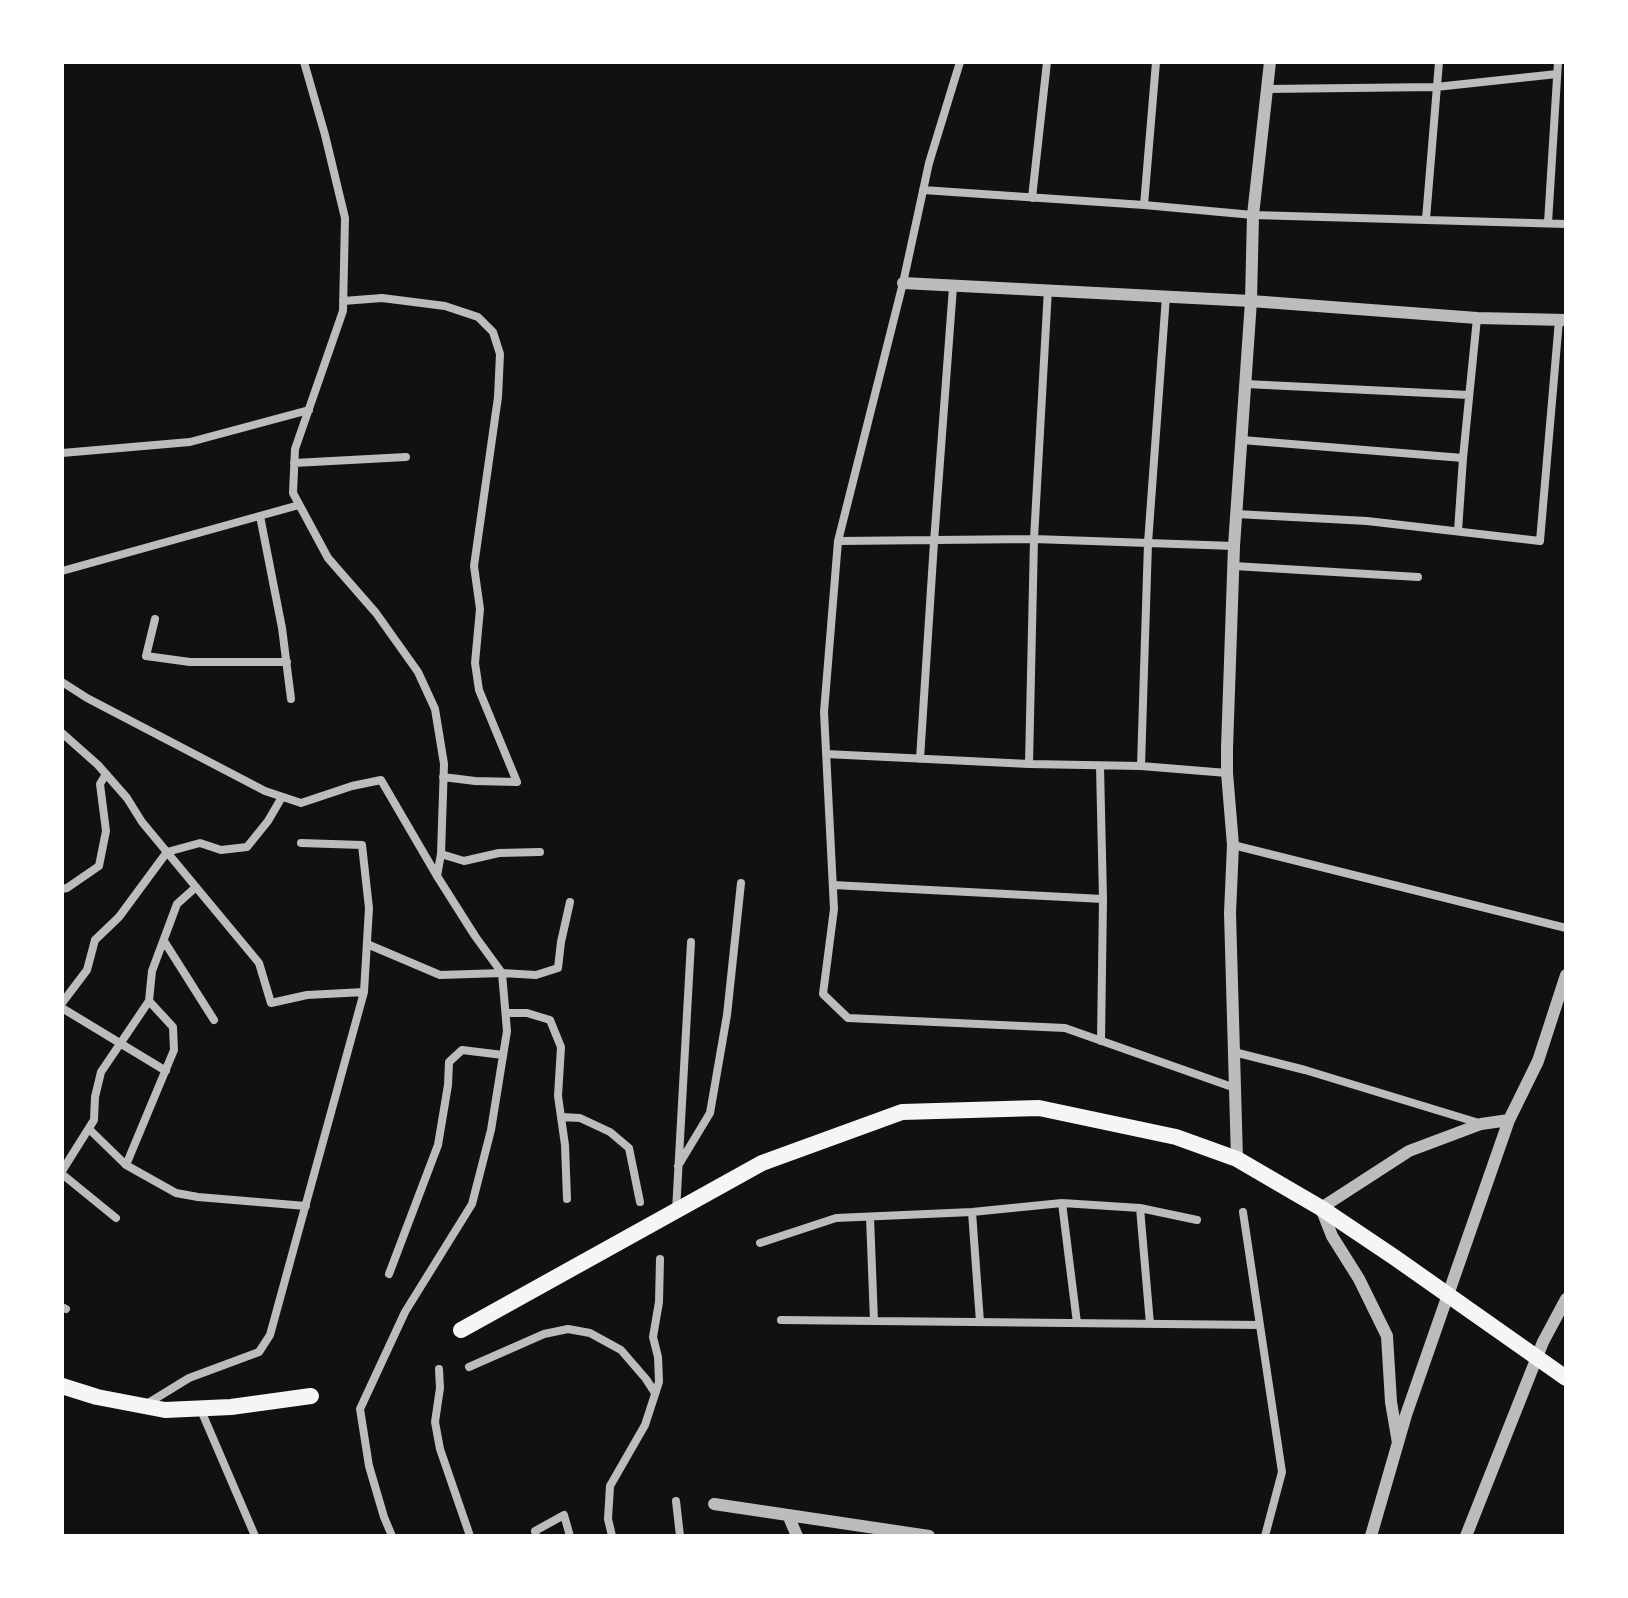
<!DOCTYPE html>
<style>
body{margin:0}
#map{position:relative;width:1628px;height:1598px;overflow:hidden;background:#111;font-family:Cabin,sans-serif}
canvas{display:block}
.frame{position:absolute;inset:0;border:64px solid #fff;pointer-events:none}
</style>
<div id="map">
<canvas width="1628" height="1598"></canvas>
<div class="frame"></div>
</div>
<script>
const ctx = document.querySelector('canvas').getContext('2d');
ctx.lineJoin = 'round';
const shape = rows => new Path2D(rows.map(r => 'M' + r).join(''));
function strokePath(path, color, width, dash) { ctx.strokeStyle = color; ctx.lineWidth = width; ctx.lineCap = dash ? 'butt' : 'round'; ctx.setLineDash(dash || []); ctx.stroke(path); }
strokePath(shape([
 [304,62,325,135,345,218,343,311,295,449,293,493,328,558,376,613,418,672,435,709,444,764,441,854,437,876],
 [960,62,929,163,903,283,838,541,824,712,834,909,823,994,848,1018,1065,1028,1235,1088],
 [1266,89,1436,87,1557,74],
 [923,190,1144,205,1253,215,1566,224],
 [1032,198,1047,62],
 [1144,205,1156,62],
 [1426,219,1439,62],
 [1548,223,1558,62],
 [343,301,382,298,445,306,478,317,493,332,500,354,498,397,474,566,480,609,475,663,479,690,517,782,475,781,443,777],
 [1246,384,1469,395],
 [1242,440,1463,458],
 [62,453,190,442,309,410],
 [294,463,406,457],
 [1236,514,1367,521,1540,541,1559,320],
 [260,516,282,628,291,699],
 [1458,531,1463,458,1477,318],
 [838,541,1034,539,1234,546],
 [1234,566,1418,577],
 [62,571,299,505],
 [155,619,146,656,190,662,287,662],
 [62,682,87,698,265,791,301,803,352,786,381,780,437,876,475,936,502,973,507,1031,491,1130,472,1204,405,1312,360,1409,369,1466,384,1517,392,1536],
 [62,733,98,765,127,798,142,822,259,963,271,1003,307,995,364,992],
 [826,754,1029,764,1141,766,1227,773],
 [920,759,934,542,953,287],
 [1029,764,1034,539,1048,289],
 [1100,766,1103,899,1101,1041],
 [1141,766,1148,543,1166,296],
 [1233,845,1566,928],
 [441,854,464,861,499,853,540,852],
 [833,885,1103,899],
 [62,889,67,888,99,866,106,831,100,784,106,774],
 [164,941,214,1020],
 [367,944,440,975,502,973,536,975,558,968,561,942,570,902],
 [62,1003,87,970,95,940,119,917,167,852,200,843,221,850,247,847,268,821,282,797],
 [62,1008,166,1071],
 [506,1013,527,1013,550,1020,561,1047,558,1096,565,1145,567,1199],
 [1234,1052,1305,1070,1479,1123],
 [561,1117,580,1118,610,1132,629,1148,640,1202],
 [89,1129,126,1165,176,1193,198,1197,306,1206],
 [126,1165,174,1050,173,1027,149,1001,152,971,177,904,196,887],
 [678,1166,710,1113,727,1015,741,883],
 [62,1171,94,1120,95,1097,101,1072,149,1001],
 [62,1174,116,1218],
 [1062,1203,1077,1323],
 [1140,1208,1150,1324],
 [676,1211,691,942],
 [972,1212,980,1322],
 [1243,1212,1282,1472,1265,1536],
 [870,1217,874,1321],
 [760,1243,836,1218,972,1212,1062,1203,1140,1208,1197,1220],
 [389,1274,438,1145,448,1085,449,1062,462,1050,503,1055],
 [62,1307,66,1309],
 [781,1320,1260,1325],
 [469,1367,544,1334,568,1329,590,1333,621,1350,646,1379,655,1393],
 [439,1369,440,1388,435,1422,440,1449,470,1536],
 [145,1405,189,1378,259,1352,270,1335,364,992,369,908,362,845,301,843],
 [200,1408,255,1536],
 [676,1501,680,1536],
 [536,1536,535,1531,564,1515,570,1536],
 [612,1536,608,1519,610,1486,645,1425,659,1382,658,1357,653,1337,659,1302,660,1259]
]), '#bcbcbc', 8);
strokePath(shape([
 [903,283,1251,301,1477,318,1566,320],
 [1237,1159,1230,913,1233,845,1227,773,1227,748,1234,546,1251,301,1253,215,1270,62],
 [1398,1443,1391,1402,1387,1336,1359,1279,1332,1236,1321,1208,1409,1151,1481,1124,1509,1120,1538,1061,1566,975],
 [714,1504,929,1536],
 [788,1515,797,1536],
 [1371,1536,1406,1415,1509,1120],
 [1466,1536,1543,1342,1566,1299]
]), '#bcbcbc', 12);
strokePath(shape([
 [461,1330,762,1163,902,1112,1039,1108,1176,1137,1237,1159,1321,1208,1394,1257,1566,1378],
 [62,1386,97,1397,165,1410,231,1407,311,1396]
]), '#f5f5f5', 16);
</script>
